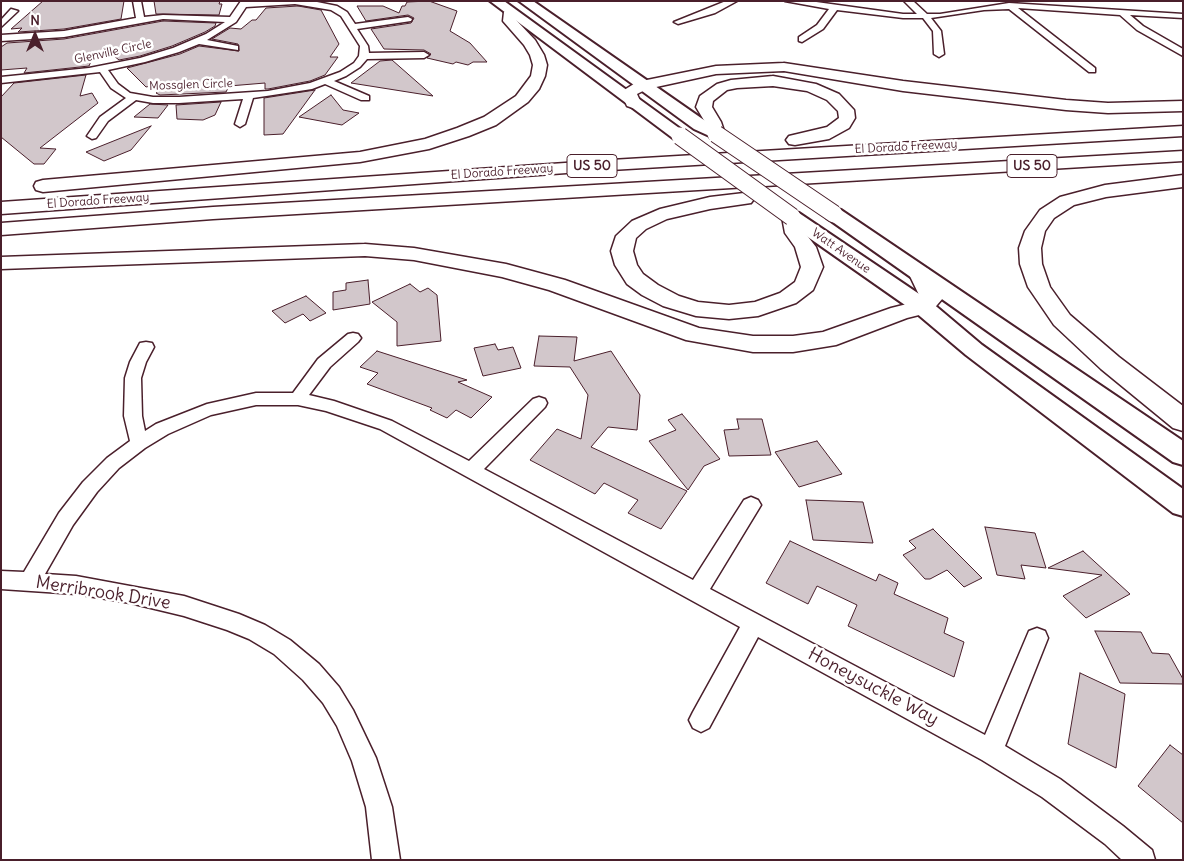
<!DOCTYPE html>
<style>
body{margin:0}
#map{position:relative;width:1184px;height:861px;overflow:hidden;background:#fff;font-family:Delius,sans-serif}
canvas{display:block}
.frame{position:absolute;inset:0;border:2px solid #4a1f2b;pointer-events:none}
.north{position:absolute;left:10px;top:10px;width:50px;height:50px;-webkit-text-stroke:4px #fff;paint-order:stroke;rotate:0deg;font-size:14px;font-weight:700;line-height:20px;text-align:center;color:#4a1f2b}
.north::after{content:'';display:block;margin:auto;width:18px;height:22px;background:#4a1f2b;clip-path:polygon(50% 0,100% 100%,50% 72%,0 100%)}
</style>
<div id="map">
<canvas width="1184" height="861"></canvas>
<div class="frame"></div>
<div class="north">N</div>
</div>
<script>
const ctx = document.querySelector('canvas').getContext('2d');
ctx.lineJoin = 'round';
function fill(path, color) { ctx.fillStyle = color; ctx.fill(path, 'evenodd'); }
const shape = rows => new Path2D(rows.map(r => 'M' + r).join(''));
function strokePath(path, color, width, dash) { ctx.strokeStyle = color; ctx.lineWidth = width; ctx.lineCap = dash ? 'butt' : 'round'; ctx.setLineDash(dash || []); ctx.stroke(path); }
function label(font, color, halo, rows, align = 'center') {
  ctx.font = font + ' Delius,sans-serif'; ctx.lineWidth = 5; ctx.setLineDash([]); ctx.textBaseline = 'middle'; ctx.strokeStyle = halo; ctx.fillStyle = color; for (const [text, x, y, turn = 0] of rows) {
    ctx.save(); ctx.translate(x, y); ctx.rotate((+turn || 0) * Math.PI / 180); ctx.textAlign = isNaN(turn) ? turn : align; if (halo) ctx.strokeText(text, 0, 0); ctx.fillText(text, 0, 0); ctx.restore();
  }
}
const building = shape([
 [43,1,124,1,121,19,64,29,18,32,22,28,11,29,43,1],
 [154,1,220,1,219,4,222,4,219,15,156,14,154,1],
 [429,1,457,11,450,31,470,43,487,62,473,62,468,65,456,62,453,64,427,58,431,54,424,50,384,49,371,29,411,23,414,18,408,15,366,21,357,6,383,6,399,13,402,6,405,6,407,2,429,1],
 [298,6,321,10,339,44,330,57,338,57,325,75,310,81,268,89,265,89,265,83,229,86,226,92,160,95,156,93,170,82,146,87,127,68,180,54,199,46,239,51,238,44,212,39,230,28,241,29,252,20,256,20,266,8,298,6],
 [163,21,216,23,215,26,205,32,172,46,140,56,119,60,114,56,102,59,94,54,89,66,24,73,27,68,1,70,1,47,7,43,64,39,163,21],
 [392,60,433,96,351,83,380,61,392,60],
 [86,75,80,96,92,93,98,103,40,148,56,149,44,164,34,164,1,137,1,97,14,83,86,75],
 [315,90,283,134,264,135,264,98,315,90],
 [331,95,343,110,359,113,342,125,299,117,331,95],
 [221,102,215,115,203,120,177,119,176,105,221,102],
 [150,104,168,105,158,118,134,117,150,104],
 [151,126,131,150,104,161,86,152,151,126],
 [368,280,370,304,333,310,333,292,346,290,346,283,368,280],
 [410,284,420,292,428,288,437,295,441,341,397,346,397,322,372,302,410,284],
 [306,296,326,313,310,321,303,314,285,323,272,311,306,296],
 [539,336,577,337,574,361,611,351,640,395,637,430,608,427,591,447,687,491,661,529,628,513,638,500,604,483,595,494,530,460,557,429,581,439,588,395,570,367,534,366,539,336],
 [495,344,498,350,513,347,521,368,483,376,474,348,495,344],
 [377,351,467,380,458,382,492,397,471,418,456,410,447,418,430,410,432,408,367,384,378,373,360,367,377,351],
 [682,414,720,459,704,466,688,490,649,441,676,430,668,420,682,414],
 [737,419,762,419,771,455,729,456,724,430,739,429,737,419],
 [817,441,842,474,799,487,775,452,817,441],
 [806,500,863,502,873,543,813,540,806,500],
 [985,527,1035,533,1046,568,1021,565,1025,579,997,575,985,527],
 [933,529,982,578,964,587,947,570,930,579,925,579,903,555,916,548,909,541,933,529],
 [790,541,876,581,879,574,898,583,894,594,948,618,944,633,964,642,954,677,848,626,857,605,817,586,808,604,766,583,790,541],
 [1083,551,1130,594,1086,618,1063,596,1102,575,1048,568,1083,551],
 [1095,631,1141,632,1152,653,1169,654,1183,679,1183,684,1120,683,1095,631],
 [1080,673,1125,694,1116,768,1068,744,1080,673],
 [1170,745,1183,755,1183,823,1138,786,1170,745]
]);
fill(building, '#d2c7cb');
strokePath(building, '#4a1f2b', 1);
const street = shape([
 [133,1,141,1,144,17,163,15,230,17,241,1,317,2,337,6,347,12,355,24,408,17,412,19,411,21,357,29,368,46,369,53,424,52,429,55,424,58,367,59,360,67,346,76,334,81,369,96,369,100,361,100,325,84,312,89,253,98,245,124,240,127,235,124,243,99,179,103,153,103,136,100,108,121,96,138,92,139,87,136,100,117,126,98,111,88,100,72,1,83,1,77,89,68,140,58,173,48,206,34,225,22,163,19,64,37,1,41,1,35,64,31,136,18,133,1],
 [295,4,331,10,341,16,360,46,359,56,354,63,340,72,310,83,268,91,179,97,153,97,130,93,118,84,108,70,145,62,179,52,199,44,238,50,238,46,207,40,236,22,246,7,295,4],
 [726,1,737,1,715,13,678,24,674,22,726,1],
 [785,1,809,1,903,14,917,14,904,1,913,1,927,14,940,14,1009,3,1183,14,1183,18,1130,15,1143,26,1183,49,1183,56,1137,30,1120,15,1018,8,1095,68,1095,72,1089,72,1009,9,984,10,931,18,941,31,944,54,939,57,934,54,933,31,923,18,903,18,837,10,823,29,802,42,799,41,799,37,817,25,829,9,785,1],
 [11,9,18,11,1,27,1,20,11,9],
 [353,333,358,334,361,338,358,342,330,367,309,395,334,401,392,421,469,461,533,399,539,397,545,399,547,403,545,407,484,469,693,580,744,500,751,497,758,500,761,505,758,510,710,589,985,735,1029,631,1037,628,1045,631,1048,638,1005,746,1060,779,1123,826,1152,850,1155,860,1122,860,1105,844,1042,797,982,760,758,637,709,728,701,732,693,728,689,720,693,712,740,627,380,429,326,411,298,405,256,405,211,415,168,434,145,448,119,468,97,492,73,525,45,574,76,576,184,596,239,614,265,625,290,640,319,664,339,687,353,710,376,758,392,807,400,860,372,860,366,807,352,761,337,726,323,703,303,680,274,654,249,639,227,630,184,616,130,603,76,594,1,589,1,571,24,572,59,513,83,482,107,458,130,441,124,416,125,378,130,362,140,343,146,342,152,343,154,347,146,362,141,378,142,416,145,431,156,424,207,404,256,393,293,393,318,359,348,334,353,333]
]);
const primary = shape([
 [490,1,504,1,686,133,688,136,686,139,674,139,490,1],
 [519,1,533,1,724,134,722,137,716,139,694,129,519,1],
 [834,208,841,210,1183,441,1183,465,1173,462,827,218,825,214,827,210,834,208],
 [792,211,799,213,931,302,982,345,1183,489,1183,516,1173,513,966,355,915,312,785,221,782,217,785,213,792,211]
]);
const highway = shape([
 [510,8,514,9,516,20,535,40,544,55,547,65,545,76,539,89,528,102,496,125,469,136,429,149,360,162,43,192,36,190,34,186,36,182,43,180,360,152,425,139,457,128,484,117,516,96,531,76,533,65,530,55,524,45,503,21,504,12,510,8],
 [784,63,903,81,1066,100,1108,103,1183,101,1183,111,1108,113,1066,110,903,91,784,71,716,74,647,89,637,94,641,103,639,106,633,108,627,106,621,92,637,82,716,66,784,63],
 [773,76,816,84,839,94,854,110,855,118,849,128,829,139,795,145,789,144,786,140,789,136,827,127,839,118,838,111,827,100,807,91,773,86,737,88,727,90,713,101,712,107,721,122,725,134,722,138,710,138,705,122,696,107,700,96,717,84,731,80,773,76],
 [1183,126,1183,136,594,171,1,214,1,202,594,161,1183,126],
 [1183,151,1183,161,213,219,1,235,1,223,213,207,1183,151],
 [1183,175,1183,187,1106,197,1074,205,1054,218,1045,231,1041,248,1042,264,1050,287,1070,315,1119,357,1183,406,1183,431,1173,428,1101,369,1054,325,1028,287,1020,264,1019,248,1025,231,1040,210,1060,197,1105,185,1183,175],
 [744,193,751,195,754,199,751,203,710,209,667,219,646,229,636,238,633,251,637,265,643,274,658,285,679,296,698,302,729,305,755,302,780,293,795,282,801,267,795,247,785,233,782,217,785,213,792,211,799,213,802,217,805,233,816,247,823,267,813,290,796,303,758,316,729,319,696,316,663,306,642,295,627,284,615,265,611,251,616,236,632,221,660,209,710,197,744,193],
 [365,244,414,248,506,264,565,280,699,328,753,336,793,336,823,332,891,308,915,302,920,297,909,274,912,269,920,267,928,269,943,298,931,312,907,318,836,345,793,352,753,352,686,340,549,290,502,277,414,260,365,256,1,269,1,257,365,244]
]);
strokePath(street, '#4a1f2b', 3);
strokePath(primary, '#4a1f2b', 4);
strokePath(highway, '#4a1f2b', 3);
fill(street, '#fff');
fill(primary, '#fff');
fill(highway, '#fff');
const primaryBridge = shape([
 [716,134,834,214],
 [680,136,792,217]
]);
strokePath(primaryBridge, '#4a1f2b', 19, []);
strokePath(primaryBridge, '#fff', 17);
label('12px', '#4a1f2b', '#fff', [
 ["Glenville Circle",113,52,-12],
 ["Mossglen Circle",191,85,-2],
 ["El Dorado Freeway",906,147,-3],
 ["El Dorado Freeway",502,172,-4],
 ["El Dorado Freeway",98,201,-4],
 ["Watt Avenue",841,251,35]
]);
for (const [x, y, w] of [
 [592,166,50],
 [1032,166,50]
]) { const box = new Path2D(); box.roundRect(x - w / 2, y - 11.5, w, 23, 4); ctx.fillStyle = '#fff'; ctx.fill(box); strokePath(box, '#4a1f2b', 1); }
label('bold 14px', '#4a1f2b', null, [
 ["US 50",592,166],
 ["US 50",1032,166]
]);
label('18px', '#4a1f2b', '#fff', [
 ["Merribrook Drive",103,593,9],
 ["Honeysuckle Way",873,687,28]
]);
</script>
